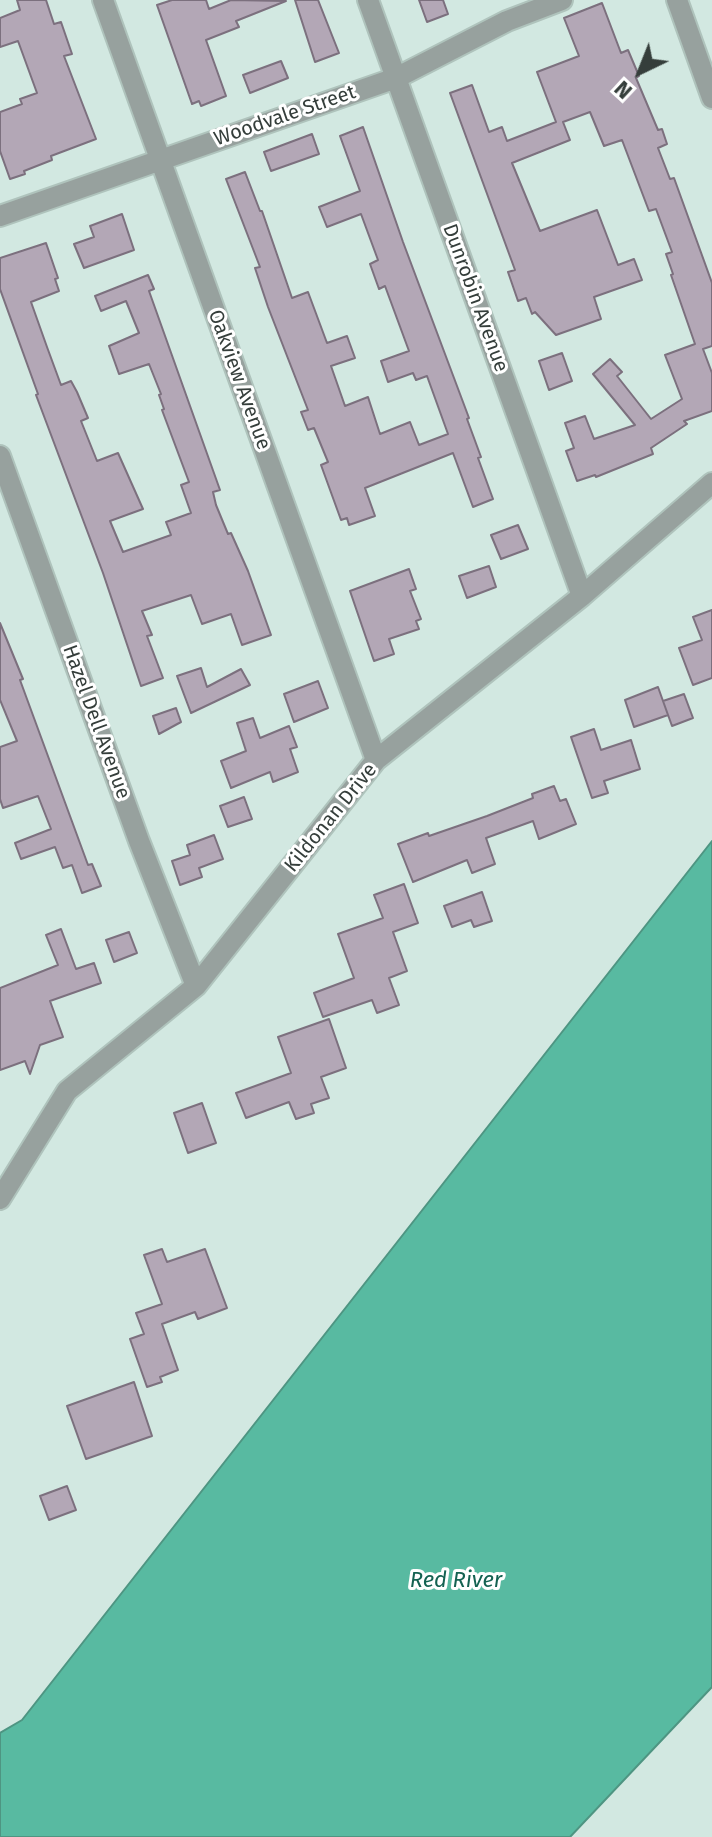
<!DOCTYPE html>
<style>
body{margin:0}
#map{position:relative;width:712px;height:1837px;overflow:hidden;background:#d2e8e1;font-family:"Fira Sans",sans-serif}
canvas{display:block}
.north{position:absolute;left:600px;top:32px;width:80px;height:80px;-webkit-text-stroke:6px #fff;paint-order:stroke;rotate:223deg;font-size:22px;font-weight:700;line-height:32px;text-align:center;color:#353e3b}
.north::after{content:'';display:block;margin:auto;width:28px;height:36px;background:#353e3b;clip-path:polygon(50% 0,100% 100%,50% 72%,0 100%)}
</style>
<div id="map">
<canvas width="712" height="1837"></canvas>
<div class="north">N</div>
</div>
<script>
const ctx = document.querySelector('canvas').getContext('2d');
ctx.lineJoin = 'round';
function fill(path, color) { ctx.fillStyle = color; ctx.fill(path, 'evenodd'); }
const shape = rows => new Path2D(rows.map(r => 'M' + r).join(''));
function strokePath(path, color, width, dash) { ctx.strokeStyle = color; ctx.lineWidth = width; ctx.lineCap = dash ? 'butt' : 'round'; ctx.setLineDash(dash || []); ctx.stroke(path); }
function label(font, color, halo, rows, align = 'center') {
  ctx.font = font + ' "Fira Sans",sans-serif'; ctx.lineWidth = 6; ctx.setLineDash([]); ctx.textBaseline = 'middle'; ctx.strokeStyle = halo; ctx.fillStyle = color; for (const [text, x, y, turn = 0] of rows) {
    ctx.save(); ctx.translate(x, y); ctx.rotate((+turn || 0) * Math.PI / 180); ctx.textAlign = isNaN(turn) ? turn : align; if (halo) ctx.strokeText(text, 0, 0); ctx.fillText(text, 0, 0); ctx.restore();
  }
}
const water = shape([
 [712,841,712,1687,570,1837,0,1837,0,1733,22,1720,712,841]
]);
fill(water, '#58baa1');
strokePath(water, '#4e9582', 2);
const building = shape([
 [17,0,46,0,54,24,61,22,72,54,64,56,96,139,51,156,52,160,24,171,25,174,10,179,0,151,0,112,22,104,20,99,37,93,18,41,0,47,0,18,20,10,17,0],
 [172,0,206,0,209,9,231,0,286,1,236,21,239,27,206,40,226,96,201,106,199,101,192,104,157,5,172,0],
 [295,0,318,0,339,53,315,62,295,0],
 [419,0,443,0,448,14,427,22,419,0],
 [602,3,621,53,628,50,639,76,636,78,658,130,662,129,667,144,658,148,670,179,674,178,712,283,712,346,703,349,712,373,712,411,684,421,687,424,651,448,653,454,596,477,595,475,577,481,566,451,574,448,565,423,585,416,594,439,635,425,593,374,610,359,622,372,617,376,651,419,682,399,665,355,695,344,671,275,673,274,666,254,672,252,656,209,649,211,622,140,604,146,590,112,563,122,570,140,512,163,540,231,597,210,618,265,634,259,642,280,594,297,601,319,556,335,535,312,532,314,526,298,518,301,508,272,515,270,450,93,472,85,489,132,502,127,507,141,556,122,537,72,579,56,564,18,602,3],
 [281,61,288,78,250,93,243,75,281,61],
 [363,127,403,242,469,418,467,419,481,457,478,458,493,499,473,507,453,453,365,488,375,516,349,525,347,518,341,520,321,465,328,462,314,428,308,430,301,412,308,410,268,307,255,268,260,267,226,179,245,172,260,211,262,211,292,298,308,292,327,343,347,336,355,358,331,366,345,406,368,397,380,434,410,422,419,445,448,434,427,376,416,380,413,373,388,382,381,361,409,351,385,286,379,289,370,264,378,260,361,214,327,227,319,207,360,191,340,136,363,127],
 [312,134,319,154,271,171,264,152,312,134],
 [122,214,134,250,84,268,74,244,94,237,90,226,122,214],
 [46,243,58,278,55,279,59,291,31,302,47,347,61,385,71,381,77,392,88,418,81,421,97,461,118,453,143,509,110,521,123,552,171,535,166,522,191,513,181,485,189,482,162,410,164,409,159,395,161,394,149,364,119,374,109,346,139,333,126,301,101,311,95,296,148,275,154,289,149,291,220,490,213,492,216,505,228,534,231,533,248,571,271,635,242,645,231,614,202,624,191,595,142,611,152,635,147,636,163,678,141,686,103,573,36,395,38,394,0,289,0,258,46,243],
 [562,353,572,381,549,390,539,361,562,353],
 [518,525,528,549,501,559,491,535,518,525],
 [489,566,496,587,467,598,459,576,489,566],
 [409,569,416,589,410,591,421,619,416,621,419,629,389,639,394,654,374,661,350,591,409,569],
 [712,610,712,678,693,685,679,648,702,640,693,617,712,610],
 [0,623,23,679,20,680,88,865,92,864,101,886,82,893,72,865,63,868,55,847,21,859,15,843,51,829,38,796,3,808,0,799,0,747,17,741,0,700,0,623],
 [201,668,207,687,241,669,250,685,191,713,177,676,201,668],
 [318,681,328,708,294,722,284,694,318,681],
 [658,687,668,715,634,727,625,700,658,687],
 [684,694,693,718,672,726,663,701,684,694],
 [176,708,181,722,159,734,153,716,176,708],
 [253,718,260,738,289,726,297,747,290,749,298,772,273,782,270,772,231,788,221,761,246,751,237,723,253,718],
 [594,729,601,750,631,740,640,769,604,781,608,793,592,798,571,737,594,729],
 [554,786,560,801,566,799,576,824,539,839,533,821,486,838,495,864,472,873,467,860,413,882,398,844,428,833,429,836,487,816,533,798,532,794,554,786],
 [244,797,252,819,228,827,220,806,244,797],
 [214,835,223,859,199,868,202,877,180,885,172,861,190,855,187,845,214,835],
 [404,884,418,923,393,932,407,971,389,978,399,1005,377,1013,372,1000,323,1017,314,993,354,978,338,934,383,918,374,895,404,884],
 [482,892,492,921,474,927,471,920,452,927,444,906,482,892],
 [61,929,76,969,94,963,101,983,50,1001,63,1037,40,1045,30,1074,25,1061,0,1070,0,988,58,965,46,935,61,929],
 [129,932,137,953,114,962,106,940,129,932],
 [329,1019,346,1068,321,1077,329,1098,311,1104,314,1113,296,1119,289,1102,246,1118,236,1093,291,1073,278,1037,329,1019],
 [202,1103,216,1143,188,1153,174,1113,202,1103],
 [162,1249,167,1262,205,1249,227,1308,198,1319,195,1312,162,1324,178,1370,160,1377,162,1382,147,1387,130,1339,144,1334,136,1313,162,1304,144,1255,162,1249],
 [134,1382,152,1436,86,1459,67,1406,134,1382],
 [67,1486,76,1510,49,1520,40,1496,67,1486]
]);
fill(building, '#b3a7b6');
strokePath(building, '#7c707e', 2);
const minor = shape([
 [103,0,376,760],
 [368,0,582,596],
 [677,0,712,98],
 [0,216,396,78,507,21,562,0],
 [0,456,139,841,196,986],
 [0,1199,67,1091,196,986,376,760,582,596,712,483]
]);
strokePath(minor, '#afc3bc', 24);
strokePath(minor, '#97a19e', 20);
label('20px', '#353e3b', '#fff', [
 ["Woodvale Street",285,116,-19],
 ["Dunrobin Avenue",475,298,70],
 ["Oakview Avenue",239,380,70],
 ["Hazel Dell Avenue",96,722,70],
 ["Kildonan Drive",331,818,-51]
]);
label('italic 22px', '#146252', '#fff', [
 ["Red River",456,1581]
]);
</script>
